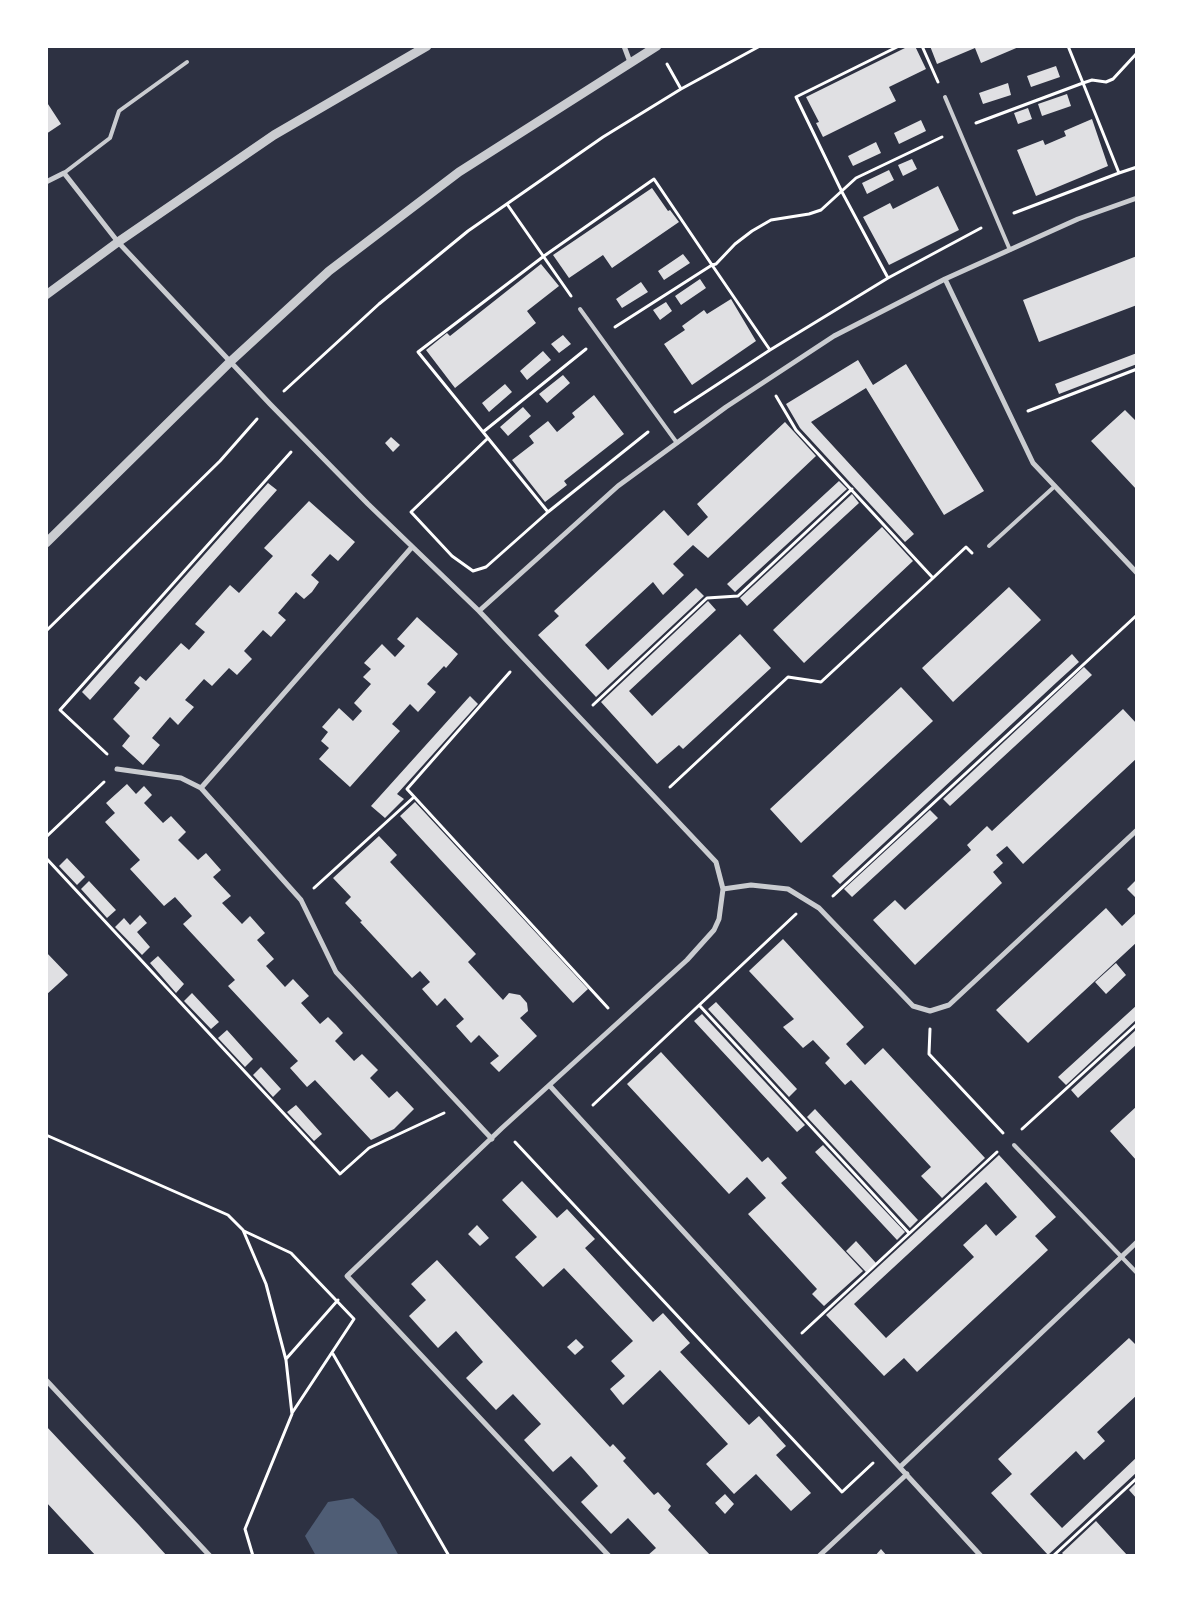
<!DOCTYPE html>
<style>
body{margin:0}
#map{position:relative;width:1183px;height:1602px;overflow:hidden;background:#2d3142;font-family:Cabin,sans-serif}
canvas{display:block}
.frame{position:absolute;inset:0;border:48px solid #fff;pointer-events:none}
</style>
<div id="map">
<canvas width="1183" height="1602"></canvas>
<div class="frame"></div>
</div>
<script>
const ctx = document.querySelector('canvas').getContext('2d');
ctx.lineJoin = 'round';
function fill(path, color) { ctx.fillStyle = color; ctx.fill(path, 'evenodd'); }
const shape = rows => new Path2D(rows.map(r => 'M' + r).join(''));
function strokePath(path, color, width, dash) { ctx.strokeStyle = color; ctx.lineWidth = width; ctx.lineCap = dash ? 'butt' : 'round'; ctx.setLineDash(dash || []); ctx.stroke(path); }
fill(shape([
 [353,1498,379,1520,399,1556,316,1556,305,1536,328,1502]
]), '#4f5d75');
fill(shape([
 [909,46,915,46,926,69,889,87,896,101,823,137,816,123,819,122,806,97],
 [930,46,1021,46,981,63,975,48,937,64],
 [1056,66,1060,77,1031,87,1027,76],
 [1008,83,1011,95,983,104,979,93],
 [1067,94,1071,106,1042,116,1038,104],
 [46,101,61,124,46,134],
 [1028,108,1032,119,1018,124,1014,113],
 [1092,119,1108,166,1036,196,1017,150,1043,140,1045,145,1066,136,1064,131],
 [921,120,926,131,899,144,894,133],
 [876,142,881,153,853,166,848,156],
 [912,159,917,169,903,176,898,165],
 [889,170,894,180,867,194,862,183],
 [938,186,959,230,889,265,863,217,890,203,893,209],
 [652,188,668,211,670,210,679,222,612,268,603,255,569,278,553,255],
 [683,254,690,263,664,280,658,271],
 [1137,256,1137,305,1039,342,1023,300],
 [541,264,559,286,527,311,536,323,455,388,426,350,447,333,450,336],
 [700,279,706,288,681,305,675,296],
 [641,282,648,292,622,308,616,299],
 [731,299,756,341,692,385,664,344,685,330,682,326,704,310,707,314],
 [666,302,672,311,660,320,653,310],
 [563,335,571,344,559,353,551,344],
 [543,351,551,360,527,380,520,371],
 [1137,353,1137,364,1059,394,1055,384],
 [858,360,873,385,906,364,984,491,944,515,866,388,811,422,914,534,905,542,800,428,786,404],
 [563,375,570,383,547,403,539,394],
 [505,384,512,392,489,412,482,403],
 [594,395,624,434,564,481,567,485,545,502,512,460,534,443,529,436,548,421,557,432,575,417,572,413],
 [523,407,531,416,508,436,500,427],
 [1125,410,1137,422,1137,490,1091,441],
 [785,422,816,456,708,558,693,545,673,564,684,575,663,595,653,582,585,645,608,670,696,588,704,596,596,697,538,635,559,616,554,611,664,510,688,536,708,517,697,504],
 [391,437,400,445,393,452,385,443],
 [839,481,847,489,735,592,727,584],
 [268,483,277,490,90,700,82,692],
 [852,494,859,503,747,606,740,598],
 [309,501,355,542,338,561,330,554,311,575,319,582,312,592,304,599,296,592,278,613,286,620,277,630,271,637,263,630,244,651,252,659,237,675,229,668,212,686,204,679,185,700,194,707,185,717,178,725,170,717,152,738,160,745,143,765,122,746,130,736,113,719,140,688,134,683,140,676,146,681,181,643,189,650,205,632,195,624,230,585,239,593,273,556,264,548],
 [882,527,913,561,804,663,773,630],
 [1009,587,1041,620,953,702,922,668],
 [708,601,716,610,629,691,652,716,740,634,771,668,683,749,679,745,657,764,601,702],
 [417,617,458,654,446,668,444,666,427,684,436,692,418,712,410,704,392,724,400,731,350,787,319,759,329,748,321,741,328,732,322,727,339,708,353,721,362,711,354,703,371,684,363,677,371,669,364,663,382,644,395,657,405,646,397,639],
 [1072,654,1079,662,1057,682,840,884,832,876],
 [1084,667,1092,675,950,806,943,799],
 [901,687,933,721,801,843,770,809],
 [470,696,478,704,397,794,404,799,385,818,371,806],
 [1123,709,1137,724,1137,758,1023,864,1007,846,996,855,1003,863,993,872,1002,883,915,965,873,920,895,900,905,910,971,850,967,845,987,826,992,831],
 [127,784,136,794,144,786,152,795,144,803,163,823,171,816,186,832,178,840,198,860,206,853,221,870,213,877,231,896,222,903,242,924,250,916,265,933,257,940,274,959,266,966,285,987,293,979,309,996,301,1003,320,1024,328,1017,336,1025,343,1033,335,1041,354,1061,362,1054,378,1070,370,1078,389,1098,397,1091,414,1109,394,1129,371,1140,315,1080,307,1087,290,1068,298,1061,228,986,235,980,183,924,192,916,175,897,164,906,130,869,140,860,105,822,115,813,106,803],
 [415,802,588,989,573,1003,400,816],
 [930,810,938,818,852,897,844,889],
 [379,836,397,855,390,862,476,954,468,962,503,1000,509,993,520,995,527,1003,528,1011,520,1018,537,1036,499,1072,490,1063,499,1056,479,1035,471,1043,456,1026,464,1019,445,998,437,1006,422,989,430,982,420,971,412,978,360,922,362,921,345,903,351,897,333,878],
 [67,858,85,877,77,885,59,866],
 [1137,879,1137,899,1127,889],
 [89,881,116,910,107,918,81,889],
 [1106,908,1122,926,1137,912,1137,942,1028,1043,996,1010],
 [140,915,147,923,137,932,150,947,142,955,115,927,124,918,130,925],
 [783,939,864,1027,846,1044,865,1065,883,1048,985,1158,942,1198,921,1176,931,1167,851,1080,845,1085,825,1063,830,1058,813,1040,803,1048,783,1027,794,1019,749,971],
 [46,952,68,975,46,995],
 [158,956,184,984,176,993,150,963],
 [1116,963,1126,975,1106,994,1095,982],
 [192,993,219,1022,211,1029,184,1001],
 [716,1002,797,1089,789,1097,708,1009],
 [1137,1005,1137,1019,1066,1085,1058,1077],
 [702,1014,805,1125,797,1132,694,1021],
 [1137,1029,1137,1044,1078,1098,1071,1090],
 [227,1030,253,1059,245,1067,218,1038],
 [661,1052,762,1162,768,1157,787,1178,781,1183,863,1271,824,1306,812,1294,817,1289,748,1214,766,1198,747,1177,729,1194,627,1084],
 [261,1067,281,1089,273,1097,253,1075],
 [296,1105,322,1134,314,1141,287,1112],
 [1137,1106,1137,1161,1110,1131],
 [815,1109,918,1220,910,1228,807,1117],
 [823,1145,905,1232,897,1240,815,1152],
 [999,1155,1056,1217,1035,1236,1048,1250,917,1372,904,1358,884,1376,826,1315],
 [986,1182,1017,1217,996,1236,986,1224,963,1245,974,1257,886,1338,854,1304],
 [522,1181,557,1218,567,1209,595,1239,585,1248,653,1322,663,1313,690,1343,680,1352,749,1425,759,1416,786,1446,776,1455,811,1493,791,1511,756,1474,734,1494,706,1464,728,1444,660,1370,623,1405,610,1389,625,1376,611,1361,633,1341,564,1268,543,1287,515,1257,537,1237,502,1200],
 [477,1225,489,1238,480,1246,468,1234],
 [856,1241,876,1263,866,1272,846,1251],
 [437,1260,610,1447,613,1444,626,1458,623,1461,654,1495,658,1492,671,1506,668,1510,711,1556,647,1556,656,1548,628,1518,611,1534,581,1502,598,1486,584,1470,571,1456,553,1472,524,1440,541,1424,513,1394,496,1410,466,1378,483,1362,456,1331,438,1348,409,1316,426,1300,411,1284],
 [1129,1338,1137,1346,1137,1395,1097,1432,1105,1441,1084,1460,1076,1451,1030,1494,1062,1528,1137,1457,1137,1472,1048,1555,991,1493,1012,1474,998,1459],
 [576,1339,584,1347,575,1355,567,1347],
 [46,1426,139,1525,167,1556,96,1556,46,1502],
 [1137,1482,1137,1499,1129,1490],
 [725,1494,734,1504,725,1514,715,1503],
 [1096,1521,1115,1542,1128,1556,1065,1556,1062,1553],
 [881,1549,887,1556,875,1556]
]), '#e0e0e3');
strokePath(shape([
 [922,46,938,82],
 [667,64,681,89],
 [976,123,1083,83,1068,46],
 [1119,173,1137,167],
 [507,204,571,296],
 [1014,213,1119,173,1083,83,1092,80,1106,82,1113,79,1137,53],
 [888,278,981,228],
 [615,327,712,265,770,350,675,412],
 [770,350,888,278,842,192,796,97,899,46],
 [284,391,379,304,468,231,603,137,681,89,760,46],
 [1028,411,1137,369],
 [483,432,586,349],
 [488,438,411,512,452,556,473,571,486,567,548,512,648,432],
 [548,512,418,352,544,256,654,179,712,265,716,264,735,244,752,231,771,220,809,214,821,210,856,178,942,137],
 [933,578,966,547,972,553],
 [46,631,220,461,257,419],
 [510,672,407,789,608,1008],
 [593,705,707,598,738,596,852,489],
 [107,754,60,710,291,452],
 [670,787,788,677,821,682,933,578,796,430,776,396],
 [46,837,104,782],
 [46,858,340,1174,369,1148,444,1113],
 [314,888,414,797],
 [833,896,1137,615],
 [700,1006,909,1233],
 [930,1029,929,1054,1003,1133],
 [593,1105,796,914],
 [1022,1129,1137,1024],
 [46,1135,228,1215,243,1230,266,1284,286,1360,292,1414,245,1529,253,1556],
 [515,1142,842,1492,873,1463],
 [244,1231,291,1253,354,1319,292,1413],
 [802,1333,997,1152],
 [333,1354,449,1556],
 [286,1359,338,1300],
 [1053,1556,1137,1478]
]), '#fff', 3);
strokePath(shape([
 [945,97,1010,250],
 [64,173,110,138,119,111,187,62],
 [580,309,677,443],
 [989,546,1055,486],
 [1014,1145,1137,1273]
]), '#caccd0', 4);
strokePath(shape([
 [624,46,630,62],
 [46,182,64,173,118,242,270,404,368,504,479,611,618,486,726,407,834,336,945,279,1078,219,1137,198],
 [945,279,1033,463,1137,573],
 [412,547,201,788,301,900,336,972,492,1139],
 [479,611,716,862,723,889,719,919,714,930,687,960,502,1128,347,1276,609,1556],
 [117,769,181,778,201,788],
 [723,889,751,885,788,889,819,908,913,1006,930,1011,949,1005,1137,830],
 [550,1086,981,1556],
 [46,1380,210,1556],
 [900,1467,1137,1242],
 [819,1556,907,1474]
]), '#caccd0', 5);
strokePath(shape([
 [46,295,118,242,274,135,427,46],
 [46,543,230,362,329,271,459,172,657,46]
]), '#caccd0', 9);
</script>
